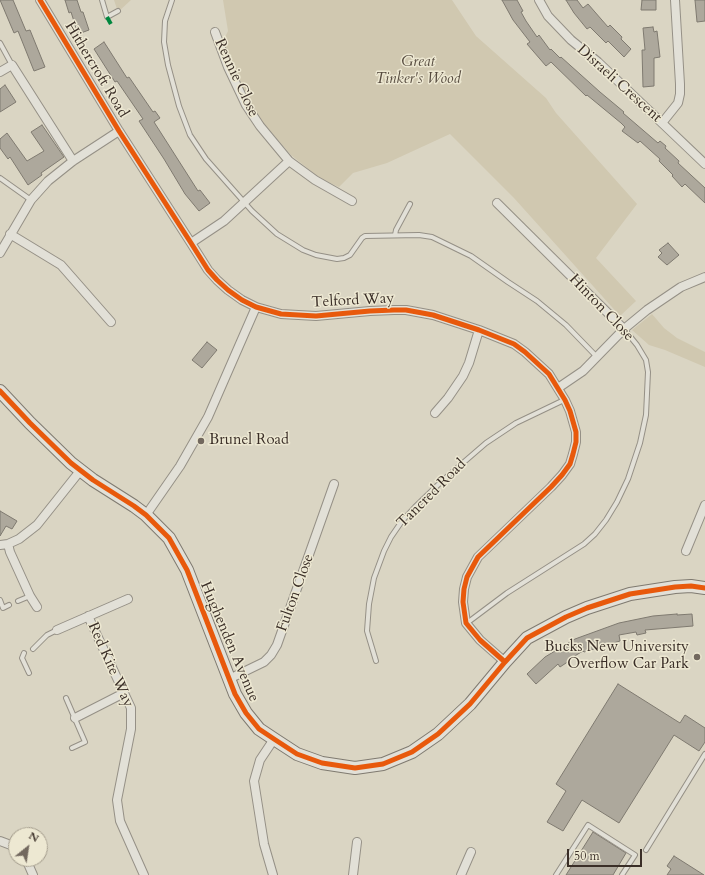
<!DOCTYPE html>
<style>
body{margin:0}
#map{position:relative;width:705px;height:875px;overflow:hidden;background:#dad5c3;font-family:Cardo,serif}
canvas{display:block}
.north{position:absolute;left:8px;top:827px;width:40px;height:40px;box-sizing:border-box;background:#ede8d2;border:1px solid #a59e8e;border-radius:50%;rotate:30deg;font-size:11px;font-weight:700;line-height:16px;text-align:center;color:#3a2e27}
.north::after{content:'';display:block;margin:auto;width:14px;height:18px;background:#72685e;clip-path:polygon(50% 0,100% 100%,50% 72%,0 100%)}
.scale{position:absolute;left:567px;top:849px;width:75px;height:18px;box-sizing:border-box;border:2px solid #3a2e27;border-top:0;padding-left:5px;font-size:12px;line-height:14px;white-space:nowrap;color:#3a2e27;-webkit-text-stroke:3px #ede8d2;paint-order:stroke}
</style>
<div id="map">
<canvas width="705" height="875"></canvas>
<div class="north">N</div>
<div class="scale">50 m</div>
</div>
<script>
const ctx = document.querySelector('canvas').getContext('2d');
ctx.lineJoin = 'round';
function fill(path, color) { ctx.fillStyle = color; ctx.fill(path, 'evenodd'); }
const shape = rows => new Path2D(rows.map(r => 'M' + r).join(''));
function strokePath(path, color, width, dash) { ctx.strokeStyle = color; ctx.lineWidth = width; ctx.lineCap = dash ? 'butt' : 'round'; ctx.setLineDash(dash || []); ctx.stroke(path); }
function label(font, color, halo, rows, align = 'center') {
  ctx.font = font + ' Cardo,serif'; ctx.lineWidth = 3; ctx.setLineDash([]); ctx.textBaseline = 'middle'; ctx.strokeStyle = halo; ctx.fillStyle = color; for (const [text, x, y, turn = 0] of rows) {
    ctx.save(); ctx.translate(x, y); ctx.rotate((+turn || 0) * Math.PI / 180); ctx.textAlign = isNaN(turn) ? turn : align; if (halo) ctx.strokeText(text, 0, 0); ctx.fillText(text, 0, 0); ctx.restore();
  }
}
fill(shape([
 [114,0,131,0,118,12],
 [223,0,452,0,476,36,546,98,556,113,637,204,596,258,636,301,620,316,514,198,450,134,387,163,353,173,339,187,321,179,291,155,253,111,223,41,228,31],
 [652,314,664,328,677,338,705,352,705,367,665,350,649,345,632,330]
]), '#d0c8b0');
const building = shape([
 [0,0,13,0,26,31,30,30,45,67,34,71,18,31,14,33,0,0],
 [65,0,77,0,81,12,83,12,89,30,78,34,71,12,69,13,65,0],
 [502,0,517,0,523,11,521,12,526,21,537,37,539,35,550,50,551,49,560,58,561,57,600,92,624,112,623,113,658,143,660,141,666,146,665,148,679,161,678,163,705,188,705,203,685,184,682,187,672,176,673,175,659,161,660,159,640,141,638,143,622,131,625,127,621,123,587,95,586,96,551,62,546,66,527,44,530,42,513,20,502,0],
 [566,0,577,0,583,8,588,4,608,27,610,25,622,37,621,39,631,49,624,57,608,41,606,43,590,27,587,29,574,13,566,0],
 [642,0,656,0,656,10,641,10,642,0],
 [695,0,705,0,705,21,697,22,695,0],
 [653,27,654,32,657,31,660,57,654,58,654,86,643,87,642,50,645,50,643,28,653,27],
 [104,42,127,78,129,77,153,112,155,111,160,118,154,122,198,191,200,190,210,203,199,211,185,194,164,159,139,121,143,119,117,81,115,82,94,49,104,42],
 [5,85,16,102,0,112,0,89,5,85],
 [42,125,64,157,41,173,42,175,28,185,10,157,8,159,0,148,0,139,7,133,27,161,44,151,31,132,42,125],
 [668,243,679,255,667,265,658,257,662,253,659,250,668,243],
 [207,342,217,350,202,368,192,360,207,342],
 [0,511,17,521,12,529,6,526,0,536,0,511],
 [677,614,677,615,692,614,693,626,645,630,646,633,637,635,636,632,619,635,620,641,584,652,583,651,568,660,569,661,560,667,558,664,536,684,527,674,545,657,575,639,619,623,653,616,677,614],
 [618,684,680,723,685,715,705,728,705,742,699,751,674,735,619,823,582,800,563,831,547,822,566,791,556,784,618,684],
 [593,832,626,853,613,875,566,875,593,832],
 [674,856,704,875,667,875,671,869,667,866,674,856]
]);
fill(building, '#ada89c');
strokePath(building, '#7f7a70', 1);
const lane = shape([
 [102,0,107,17,118,11],
 [172,0,165,21,164,42,168,65,179,106,190,135,206,159,252,211,277,234,303,250,316,255,337,259,344,258,350,255,362,238,365,236,419,235,432,237,471,256,508,282,537,301,566,325,597,357],
 [0,43,12,65],
 [0,178,31,200],
 [395,235,396,230,410,204],
 [0,600,3,608,9,605],
 [18,601,30,596],
 [467,623,507,593,584,544,595,534,606,520,617,502,628,479,640,443,646,415,648,372,646,360,637,345,624,329],
 [33,649,47,635,57,630],
 [24,653,22,658,29,673],
 [376,661,367,631,369,604,374,578,384,551,391,537,402,521,415,507,442,481,486,443,516,423,564,400],
 [66,698,85,742,72,748],
 [646,850,705,754],
 [556,875,588,825,635,855,622,875]
]);
const street = shape([
 [40,0,119,131,191,243,208,270,217,280,228,290,242,300,256,307,281,314,316,316,370,311,394,310,406,310,433,315,479,330,514,344,525,352,549,374,565,400,570,411,576,432,576,442,573,454,570,464,562,475,551,487,478,557,467,577,464,589,463,602,466,623,480,640,505,662],
 [539,0,548,16,571,40,598,62,705,164],
 [215,32,228,67,246,105,260,126,289,161],
 [0,72,12,65,73,161],
 [662,123,678,103,680,94,680,84,675,0],
 [497,203,624,329],
 [10,234,61,265,111,322],
 [191,243,224,221,289,161,315,180,352,201],
 [0,253,31,200,48,181,73,161,119,131],
 [558,388,583,371,624,329,647,310,681,287,705,277],
 [435,413,448,398,463,376,469,363,479,330],
 [146,515,180,466,208,417,256,307],
 [8,544,10,552,30,596,37,607],
 [0,545,8,544,19,539,37,525,80,471],
 [686,551,705,505],
 [88,616,131,708,131,729,117,800,120,821,144,875],
 [57,630,128,599],
 [229,679,264,662,271,655,277,645,334,484],
 [75,718,124,693],
 [0,841,16,847],
 [26,859,33,875],
 [273,875,264,844,254,781,260,760,274,739],
 [353,875,357,842],
 [461,875,471,852]
]);
const secondary = shape([
 [0,391,30,423,71,463,93,480,134,506,146,515,169,538,187,570,235,694,246,713,259,729,274,739,297,754,322,763,355,768,383,764,412,752,438,734,470,704,505,662,527,638,566,617,587,608,630,594,675,587,691,586,705,588]
]);
strokePath(lane, '#959086', 6);
strokePath(street, '#959086', 10);
strokePath(secondary, '#7f7a70', 14);
strokePath(lane, '#e2e0d7', 4);
strokePath(street, '#e2e0d7', 8);
strokePath(secondary, '#e2e0d7', 12);
strokePath(shape([
 [107,17,112,26]
]), '#00873e', 4, [8, 4]);
strokePath(shape([
 [40,0,119,131,191,243,208,270,217,280,228,290,242,300,256,307,281,314,316,316,370,311,394,310,406,310,433,315,479,330,514,344,525,352,549,374,565,400,570,411,576,432,576,442,573,454,570,464,562,475,551,487,478,557,467,577,464,589,463,602,466,623,480,640,505,662],
 [0,391,30,423,71,463,93,480,134,506,146,515,169,538,187,570,235,694,246,713,259,729,274,739,297,754,322,763,355,768,383,764,412,752,438,734,470,704,505,662,527,638,566,617,587,608,630,594,675,587,691,586,705,588]
]), '#e8590c', 5);
for (const [x, y, r, color] of [
 [201,441,4,"#72685e"],
 [697,657,4,"#72685e"]
]) { const dot = new Path2D(); dot.arc(x, y, r, 0, 2 * Math.PI); ctx.fillStyle = color; ctx.fill(dot); strokePath(dot, '#ede8d2', 1.5); }
label('italic 15px', '#564b3f', '#ede8d2', [
 ["Great",418,63],
 ["Tinker's Wood",418,80]
]);
label('15px', '#3a2e27', '#ede8d2', [
 ["Hithercroft Road",96,70,59],
 ["Rennie Close",236,78,65],
 ["Disraeli Crescent",619,84,42],
 ["Telford Way",353,301,-3],
 ["Hinton Close",601,308,46],
 ["Tancred Road",432,494,-45],
 ["Fulton Close",296,593,-70],
 ["Hughenden Avenue",229,642,67],
 ["Red Kite Way",110,665,66]
]);
label('15px', '#3a2e27', '#ede8d2', [
 ["Brunel Road",209,441],
 ["Bucks New University",689,648,"right"],
 ["Overflow Car Park",689,665,"right"]
], 'left');
</script>
